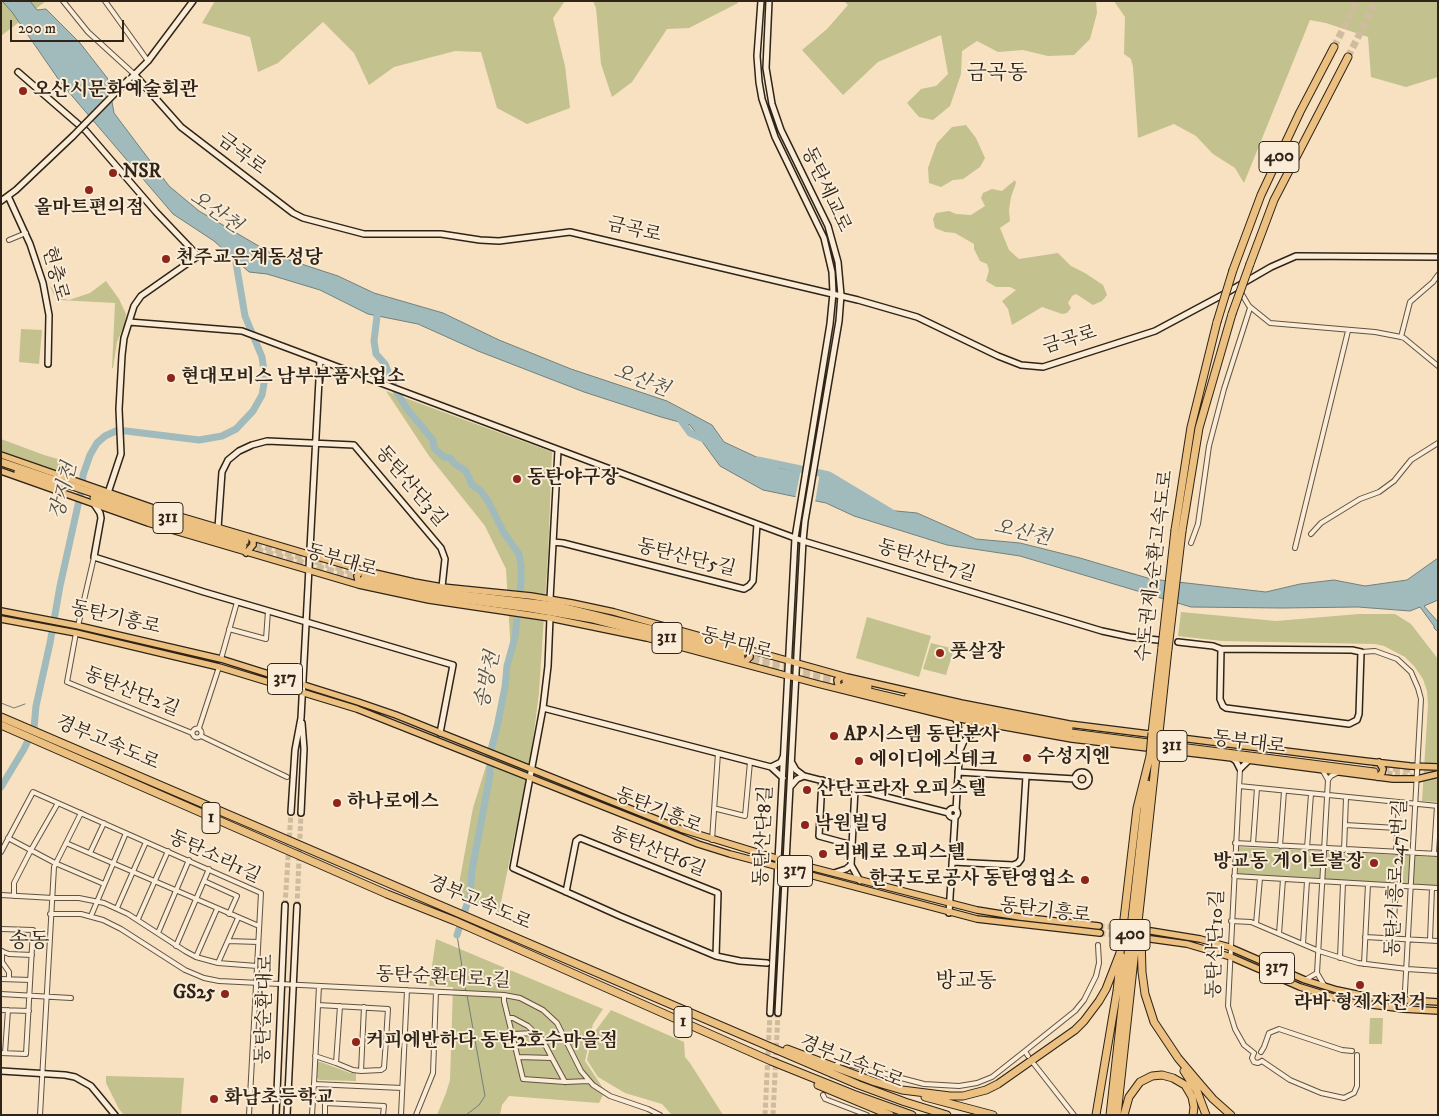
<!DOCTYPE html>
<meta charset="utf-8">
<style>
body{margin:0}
#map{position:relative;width:1439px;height:1116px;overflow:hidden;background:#f7e1c0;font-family:"IM FELL DW Pica",serif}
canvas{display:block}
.frame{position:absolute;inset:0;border:2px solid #2f2417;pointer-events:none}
.scale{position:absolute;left:10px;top:20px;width:114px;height:22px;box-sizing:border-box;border:2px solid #2f2417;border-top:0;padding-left:6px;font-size:15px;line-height:18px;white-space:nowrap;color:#2f2417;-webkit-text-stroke:4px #faecd6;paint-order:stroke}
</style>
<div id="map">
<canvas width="1439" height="1116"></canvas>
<div class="frame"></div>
<div class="scale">200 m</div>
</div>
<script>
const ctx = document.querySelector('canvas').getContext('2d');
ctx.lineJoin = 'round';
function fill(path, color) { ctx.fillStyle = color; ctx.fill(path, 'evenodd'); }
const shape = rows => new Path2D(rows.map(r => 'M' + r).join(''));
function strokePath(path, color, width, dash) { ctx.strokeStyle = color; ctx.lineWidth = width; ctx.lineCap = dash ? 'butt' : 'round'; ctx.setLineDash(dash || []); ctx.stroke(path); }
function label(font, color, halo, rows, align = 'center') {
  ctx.font = font + ' "IM FELL DW Pica","Noto Serif KR",serif'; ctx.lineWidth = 4; ctx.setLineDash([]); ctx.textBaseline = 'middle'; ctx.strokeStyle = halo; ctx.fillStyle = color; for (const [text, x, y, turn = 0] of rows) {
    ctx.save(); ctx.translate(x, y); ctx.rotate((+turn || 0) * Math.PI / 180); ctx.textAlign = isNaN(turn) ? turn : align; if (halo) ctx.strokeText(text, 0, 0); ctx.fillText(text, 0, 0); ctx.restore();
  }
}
fill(shape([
 [1,1,46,1,1,36],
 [215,1,565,1,553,18,565,66,570,108,527,124,497,108,481,52,455,51,394,67,369,85,354,53,323,22,278,63,258,72,250,37,202,23],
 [593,1,738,1,738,3,689,28,667,29,632,82,612,97,601,64,596,8],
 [844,1,1096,1,1097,13,1090,39,1074,55,1048,56,1023,50,998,52,977,41,962,51,961,74,950,106,933,120,919,117,907,103,921,89,936,86,948,74,941,35,878,62,843,95,802,50,827,29,848,5],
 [1114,1,1438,1,1438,77,1406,87,1371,77,1368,37,1326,23,1310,20,1244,183,1235,168,1213,154,1196,136,1174,124,1138,138,1133,67,1131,59,1124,54,1125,17],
 [966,125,976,138,985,158,980,167,963,179,953,180,941,187,929,183,928,168,937,143,952,127],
 [1015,180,1016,183,1011,197,1009,210,1010,221,1000,228,1009,250,1019,259,1058,253,1071,266,1085,273,1103,285,1107,295,1102,301,1093,305,1076,294,1072,296,1068,303,1071,308,1067,313,1062,314,1042,307,1012,325,1008,309,1002,301,1016,290,1010,287,996,287,986,281,989,270,987,264,980,261,974,249,974,244,955,233,945,232,935,228,933,219,936,213,949,211,956,214,971,215,985,206,981,198,983,193,992,189,1002,191],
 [106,281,119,299,126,314,125,323,117,342,113,368,112,368,115,303,60,300,54,295,50,286,61,298,69,300,90,293],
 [21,329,42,330,39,364,19,362],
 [386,391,552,452,548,555,539,693,531,755,499,912,457,895,473,808,492,747,511,654,506,569,485,526,429,456],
 [1,439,44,455,72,463,70,475,66,476,26,462,1,451],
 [1181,612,1276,621,1359,614,1395,614,1411,624,1438,659,1438,802,1422,801,1428,705,1427,691,1423,679,1414,666,1405,657,1384,646,1375,644,1222,641,1178,636],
 [867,617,931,636,919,677,856,658],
 [931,643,954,649,946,675,923,669],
 [1239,847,1438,857,1438,886,1238,875],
 [436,939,603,1009,593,1024,585,1061,605,1091,599,1103,509,1096,502,1105,500,1115,437,1115,446,1093,450,1080,453,987,429,986],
 [611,1010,684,1042,685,1057,690,1063,723,1115,672,1115,662,1104,625,1093,598,1077,587,1060,593,1034],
 [1370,1018,1383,1018,1382,1044,1369,1044],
 [318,1062,321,1062,350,1073,356,1073,356,1081,319,1080,317,1077],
 [106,1076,184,1078,181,1115,124,1115,119,1109,106,1083]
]), '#c3c18e');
const water = shape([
 [2,1,30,1,37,10,46,9,80,43,108,79,114,113,169,186,199,211,274,255,338,276,374,293,443,313,499,340,571,369,667,401,712,425,724,442,780,468,827,476,886,510,917,513,976,539,1020,543,1080,558,1151,579,1266,592,1300,584,1334,580,1365,586,1407,580,1438,558,1438,600,1424,606,1438,622,1438,632,1434,628,1434,626,1420,607,1410,611,1358,607,1282,608,1191,607,1020,556,947,545,854,516,826,503,763,490,720,466,690,425,661,417,584,392,478,351,418,324,368,314,320,290,267,274,249,272,214,241,173,214,61,83,12,12,2,1]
]);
fill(water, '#a1bbbc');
strokePath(water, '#737f7a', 1);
fill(shape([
 [801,469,820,472,815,503,795,499]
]), '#f7e1c0');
strokePath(shape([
 [1,703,14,708,25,704],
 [34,705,36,706],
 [457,935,466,992],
 [466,1115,479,1105,485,1096,467,995]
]), '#737f7a', 1);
strokePath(shape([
 [378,308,374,341,376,354,385,364,396,391,407,409,433,440,434,448,444,457,450,458,455,464,466,471,472,485,480,490,488,501,504,533,519,554,521,566,521,583,515,637,507,666,505,687,497,727,490,754,490,775,472,870,470,895,457,935],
 [677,415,690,433,706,440],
 [758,460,829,475,894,514],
 [1,787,24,749,34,728,36,706,50,643,60,586,82,487,83,475,90,455,97,443,105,436,118,430,199,440,222,436,236,429,253,411,262,395,265,378,262,357,245,316,234,251]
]), '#a1bbbc', 7);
strokePath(shape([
 [823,1095,833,1073]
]), '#cfbb9e', 4, [4, 2]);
strokePath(shape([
 [1380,772,1418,777],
 [1427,778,1438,779],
 [285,905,291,812],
 [297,906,301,813],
 [765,1115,770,1013],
 [773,1115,778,1013]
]), '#cfbb9e', 5, [5, 2.5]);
strokePath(shape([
 [1099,926,1151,931],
 [1100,933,1125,936]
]), '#cfbb9e', 5.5, [5.5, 3]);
strokePath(shape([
 [1334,47,1357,1],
 [1348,57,1376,1],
 [245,541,364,575],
 [246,547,363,580],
 [743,652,843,680],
 [742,658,842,685],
 [1372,767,1438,771]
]), '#cfbb9e', 7, [7, 3.5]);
const street = shape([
 [63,1,88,32,134,74],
 [105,1,148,61],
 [9,240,26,233],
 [1240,291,1249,306,1270,323,1375,332,1401,337,1404,338,1438,366],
 [1401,337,1410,302,1433,282,1438,275],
 [1311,534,1321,523,1360,499,1379,492,1394,481,1411,460,1438,443],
 [1191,543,1198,524,1209,446,1224,389,1250,308],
 [1295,548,1348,331],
 [78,626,94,557],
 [229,629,266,639,268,611],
 [76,633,67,682,192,733],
 [1361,652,1375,651,1397,659,1411,672,1418,688,1421,699,1404,1009],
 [221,659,237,602],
 [199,728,219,667],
 '192.5 733a4.5 4.5 0 1 1 9 0a4.5 4.5 0 1 1-9 0Z',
 [201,736,287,777],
 [1240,769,1228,1006,1235,1029,1244,1045,1254,1053],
 [1323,771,1328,780,1331,776,1337,773],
 [1239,786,1438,806],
 [717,809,745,816,750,762],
 [1345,825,1397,828],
 [8,838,55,863,104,884],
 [712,840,718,753],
 [66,843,259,926],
 [1235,843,1438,854],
 [1253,844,1257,788],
 [1280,846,1284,791],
 [1307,848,1311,794],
 [1344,850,1346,798],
 [1,852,33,792,261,893,249,1115],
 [1396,852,1399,803],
 [90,853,104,823],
 [1434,853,1437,806],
 [1234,876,1438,888],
 [204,881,237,896,229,914],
 [1,895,53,898,79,898,104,903,128,914,185,951,196,957,218,963,257,966],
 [14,896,14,883,31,850,58,803],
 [117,908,146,842],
 [50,914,81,914,103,920,121,929,185,970,204,978,219,981,504,995,520,998,543,1010,557,1023,581,1071,593,1085,610,1096,648,1109,660,1115],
 [91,916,126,833],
 [138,919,168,851],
 [1231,921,1251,922,1319,951,1358,963,1407,969,1438,971],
 [1256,924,1260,878],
 [1,929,33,930,26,1054,1,1053],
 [158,933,189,860],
 [1279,934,1283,879],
 [1365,937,1438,941],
 [1393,938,1396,886],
 [1430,940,1432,888],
 [228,941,258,942],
 [1303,944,1307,881],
 [176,946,209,869],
 [1,951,9,954,32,955],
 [2,951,2,962,9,972,9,979],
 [196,957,217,909],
 [1340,958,1343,883],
 [218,963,238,918],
 [1364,964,1368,884],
 [1317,973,1328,780],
 [1,979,30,980],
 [1305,980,1317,973,1324,985],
 [319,986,314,1084,402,1088],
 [1,994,71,998],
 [504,995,504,1001,523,1079,565,1082,589,1081],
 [318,1005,388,1009,386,1040,405,1041],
 [340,1006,336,1063,353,1070,361,1071,364,1007],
 [1,1010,29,1011],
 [509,1018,513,1018,528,1026,535,1033],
 [513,1034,535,1033,542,1039,552,1058],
 [1025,1051,1075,1011,1084,1000,1096,976,1099,963,1098,945],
 [1261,1052,1264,1047,1269,1033,1279,1029,1342,1050,1352,1051],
 [5,1053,8,1010],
 [1254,1053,1252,1058,1254,1062,1258,1063,1262,1061],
 [315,1056,336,1063],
 [518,1057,552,1058,565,1082],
 [1262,1061,1290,1080,1321,1093,1344,1098,1354,1093,1357,1086,1357,1055],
 [837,1064,840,1062,924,1084,959,1086,977,1083,992,1077,1025,1051,1028,1056],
 [1034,1064,1074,1115],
 [361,1071,381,1070,384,1068,386,1040],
 [823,1095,825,1099,867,1115],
 [40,1115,54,867,81,813],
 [312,1115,314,1084],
 [325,1115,325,1103,384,1106,383,1115],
 [401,1115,407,990],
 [416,1115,433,1073,436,992]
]);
const secondary = shape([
 [761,1,757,56,759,82,762,99,775,137,824,238,832,272,833,293,830,324,795,538,770,1013],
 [769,1,766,68,772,104,781,130,828,226,838,262,841,295,839,321,805,521,803,541,778,1013],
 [18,72,86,131,156,212,198,256,141,296,134,306,124,338,122,355,119,409,121,454,108,493],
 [134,74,181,127,293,213,303,218,364,234,441,234,480,240,499,241,570,232,858,300,917,317,998,356,1021,365,1043,367,1155,331,1226,293,1271,267,1296,256,1438,257],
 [132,77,148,61,193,1],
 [8,196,30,244,43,283,49,315,48,364],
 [1,201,16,190,73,136],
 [129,322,242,331,757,524,753,581,749,586,744,589,563,543,553,542],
 [94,504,100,513,101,518,94,557,204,592,453,665,440,733],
 [757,524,803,541,1102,631,1130,637,1158,640],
 [218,528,222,472,228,460,239,451,252,445,267,441,354,445,441,548,445,559,442,587],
 [550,599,558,450],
 [550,618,548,666,543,708,513,868,620,916,716,956,740,961,767,963],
 [1178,642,1213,646,1221,649,1352,650,1361,652,1359,714,1357,720,1349,724,1226,708,1223,706,1220,699,1221,649],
 [543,708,771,767,783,778],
 [955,718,958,724,960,743,956,810],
 [961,748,964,741,983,724],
 [1232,758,1236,761,1240,769,1249,760],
 [792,763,796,770,804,776,949,813],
 [771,767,781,762,783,757],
 '1075 779a7 7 0 1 1 14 0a7 7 0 1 1-14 0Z',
 [958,772,1075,779],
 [822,780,819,836,852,845],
 [791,786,797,779,804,776],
 [855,789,851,865,860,881],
 '948.5 813a4.5 4.5 0 1 1 9 0a4.5 4.5 0 1 1-9 0Z',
 [291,812,295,750,301,718,320,361],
 [301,813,304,749,302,723],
 [953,862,1013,865,1018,863,1021,859,1026,776],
 [834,873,846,869,851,865],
 [566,892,576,841,580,838,718,893,716,956],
 [949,913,955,817],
 [1,1071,65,1075,75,1077,91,1086,115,1115],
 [276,1115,285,905],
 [287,1115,297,906]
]);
const primary = shape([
 [1,455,162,511,362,570,414,582,442,587,531,596,572,603,614,612,847,677,961,703,1069,724,1365,761,1410,766,1438,767],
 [1,471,148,523,359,585,429,600,550,618,647,638,818,684,955,718,1072,739,1232,758,1393,779,1417,779,1438,774],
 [246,553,253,545,253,540,250,537],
 [359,585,357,576,362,570],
 [1,611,79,626,221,659,358,702,396,715,681,829,779,859,977,910,1020,917,1099,926],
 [1,619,76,633,219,667,357,709,698,844,730,854,977,919,1100,933],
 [744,663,750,657,750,651,748,649],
 [841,689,838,685,837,680,841,677,845,677],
 [1377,777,1382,773,1383,769,1379,762],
 [1151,931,1200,939,1229,947,1305,980,1337,990,1375,998,1438,1002],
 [1151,939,1187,944,1231,957,1300,987,1349,1002,1404,1009,1438,1011]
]);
const highway = shape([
 [1250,264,1274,200,1348,57],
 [1233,270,1261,195,1300,112,1334,47],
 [1,462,170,519,245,541],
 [18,472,55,485],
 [94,498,159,521,243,546],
 [1175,530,1191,427,1217,322],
 [1182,531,1199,428,1232,314],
 [365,576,410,586,463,595,557,606,743,652],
 [363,580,431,595,529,608,593,619,741,658],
 [846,681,868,687],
 [844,686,971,716,1048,730,1374,772],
 [908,697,1069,728],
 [1,717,859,1085,905,1102,947,1115],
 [1,725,387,894,455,921,771,1061,853,1094,912,1115],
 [1152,733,1162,647],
 [1159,733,1168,649],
 [1141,935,1142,972,1145,994,1154,1022,1178,1058,1200,1084,1213,1099,1231,1115],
 [787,1049,875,1082,902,1090,950,1096,963,1096,986,1090,998,1084,1075,1030,1084,1021,1099,1001,1106,989,1120,953,1137,808,1150,756],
 [1184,1071,1197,1091,1206,1115],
 [818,1085,890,1115],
 [925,1097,993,1115],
 [1096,1115,1117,991,1121,956],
 [1110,1115,1147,784],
 [1117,1115,1156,757],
 [1124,1115,1129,1097,1140,1082,1152,1076,1162,1075,1173,1078,1185,1085,1192,1097,1194,1107,1193,1115]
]);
strokePath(street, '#615341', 6);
strokePath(secondary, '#2f2417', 8);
strokePath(primary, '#2f2417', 8);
strokePath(highway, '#2f2417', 9);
strokePath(street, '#faecd6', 4);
strokePath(secondary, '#faecd6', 5);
strokePath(primary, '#ecc080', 5.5);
strokePath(highway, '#ecc080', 7);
const secondaryBridge = shape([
 [73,136,129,79]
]);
const highwayBridge = shape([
 [1232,314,1250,264],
 [1217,322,1233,270],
 [1162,647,1175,530],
 [1168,649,1182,531],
 [1150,756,1152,733],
 [1156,757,1159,733]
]);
strokePath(secondaryBridge, '#2f2417', 8, []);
strokePath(highwayBridge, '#2f2417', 9, []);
strokePath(secondaryBridge, '#faecd6', 5);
strokePath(highwayBridge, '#ecc080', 7);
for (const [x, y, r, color] of [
 [23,91,5,"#8f2418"],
 [113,173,5,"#8f2418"],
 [89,190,5,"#8f2418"],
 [166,259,5,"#8f2418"],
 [171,378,5,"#8f2418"],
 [517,479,5,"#8f2418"],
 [940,653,5,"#8f2418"],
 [834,736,5,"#8f2418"],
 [1027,758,5,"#8f2418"],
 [859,761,5,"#8f2418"],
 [807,790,5,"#8f2418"],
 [337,803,5,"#8f2418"],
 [805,825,5,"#8f2418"],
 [823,854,5,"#8f2418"],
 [1374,863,5,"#8f2418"],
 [1085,880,5,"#8f2418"],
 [1360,985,5,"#8f2418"],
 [225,994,5,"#8f2418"],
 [356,1042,5,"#8f2418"],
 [214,1099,5,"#8f2418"]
]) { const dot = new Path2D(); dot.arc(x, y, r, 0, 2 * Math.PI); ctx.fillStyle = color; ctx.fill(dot); strokePath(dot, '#faecd6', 2); }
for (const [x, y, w] of [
 [1279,157,40],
 [168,518,30],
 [667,638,30],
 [285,679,35],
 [1172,746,30],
 [211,818,18],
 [795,871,35],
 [1130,935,40],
 [1277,968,35],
 [683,1022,18]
]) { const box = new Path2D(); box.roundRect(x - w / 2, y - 15.5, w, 31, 4); ctx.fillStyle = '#faecd6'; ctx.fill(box); strokePath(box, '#2f2417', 1); }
label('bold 18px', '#2f2417', null, [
 ["400",1279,157],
 ["311",168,518],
 ["311",667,638],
 ["317",285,679],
 ["311",1172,746],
 ["1",211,818],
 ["317",795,871],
 ["400",1130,935],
 ["317",1277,968],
 ["1",683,1022]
]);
label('bold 19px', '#2f2417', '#faecd6', [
 ["오산시문화예술회관",33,91],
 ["NSR",123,173],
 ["올마트편의점",89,209,"center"],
 ["천주교은계동성당",176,259],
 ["현대모비스 남부부품사업소",181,378],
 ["동탄야구장",527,479],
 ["풋살장",950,653],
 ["AP시스템 동탄본사",844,736],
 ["수성지엔",1037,758],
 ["에이디에스테크",869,761],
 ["산단프라자 오피스텔",817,790],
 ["하나로에스",347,803],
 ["낙원빌딩",815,825],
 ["리베로 오피스텔",833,854],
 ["방교동 게이트볼장",1364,863,"right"],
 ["한국도로공사 동탄영업소",1075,880,"right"],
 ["GS25",215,994,"right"],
 ["라바 형제자전거",1360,1004,"center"],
 ["커피에반하다 동탄2호수마을점",366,1042],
 ["화남초등학교",224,1099]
], 'left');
label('19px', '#2f2417', '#faecd6', [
 ["금곡로",241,155,37],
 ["동탄세교로",825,190,65],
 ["금곡로",634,231,13],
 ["현충로",54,274,75],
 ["금곡로",1070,341,-17],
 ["동탄산단3길",410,487,50],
 ["동탄산단5길",686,559,14],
 ["동부대로",341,562,16],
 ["동탄산단7길",926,562,17],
 ["수도권제2순환고속도로",1156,566,-83],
 ["동탄기흥로",115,619,13],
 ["동부대로",736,645,15],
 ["동탄산단2길",131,693,22],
 ["경부고속도로",107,744,23],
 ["동부대로",1249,744,7],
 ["동탄기흥로",658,812,22],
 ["동탄산단8길",765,836,-87],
 ["동탄산단6길",657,853,22],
 ["동탄소라1길",214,858,25],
 ["동탄기흥로247번길",1398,878,-87],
 ["경부고속도로",479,904,23],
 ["동탄기흥로",1045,912,7],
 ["동탄산단10길",1217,944,-88],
 ["동탄순환대로1길",443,979,3],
 ["동탄순환대로",266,1009,-88],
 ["경부고속도로",851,1063,22]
]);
label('italic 20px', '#515149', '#faecd6', [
 ["오산천",215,213,35],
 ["오산천",641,382,21],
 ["장지천",65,491,-76],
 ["오산천",1022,534,13],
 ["송방천",489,680,-78]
]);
label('21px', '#2f2417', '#faecd6', [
 ["금곡동",997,75],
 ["송동",29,943],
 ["방교동",966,983]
]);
</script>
